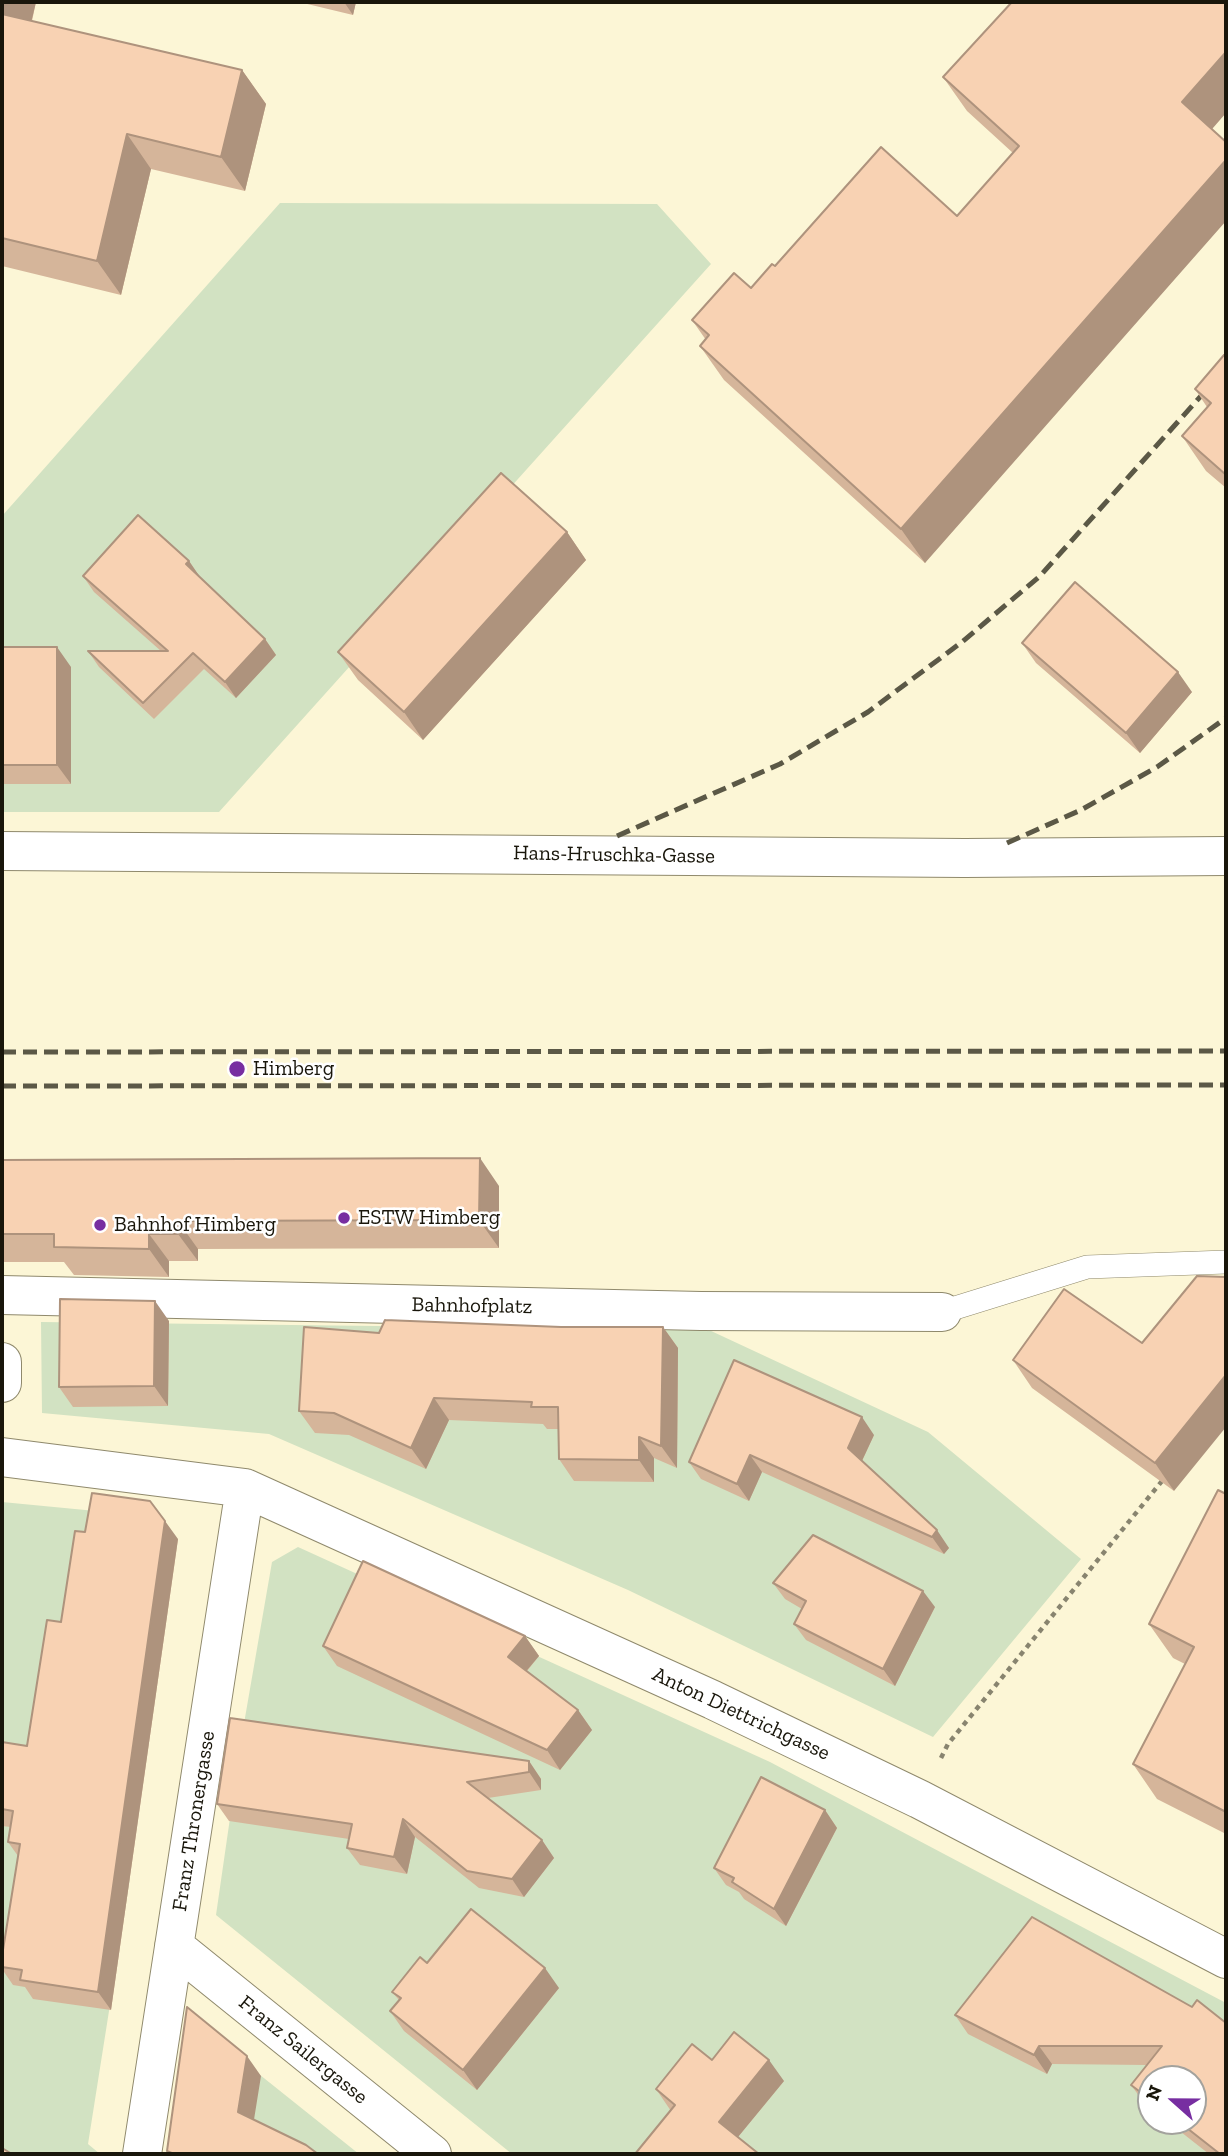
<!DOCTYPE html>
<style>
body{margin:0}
#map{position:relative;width:1228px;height:2156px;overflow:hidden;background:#fcf6d6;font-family:"Zilla Slab",serif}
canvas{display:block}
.frame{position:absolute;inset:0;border:4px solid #19160b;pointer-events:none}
.north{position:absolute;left:1137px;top:2065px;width:70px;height:70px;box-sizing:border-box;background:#fff;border:2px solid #a3a29d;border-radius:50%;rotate:291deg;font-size:19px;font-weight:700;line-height:28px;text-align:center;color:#19160b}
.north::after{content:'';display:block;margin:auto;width:24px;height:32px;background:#772ea1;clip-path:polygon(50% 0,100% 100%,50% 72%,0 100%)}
</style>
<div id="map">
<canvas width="1228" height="2156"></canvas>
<div class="frame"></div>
<div class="north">N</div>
</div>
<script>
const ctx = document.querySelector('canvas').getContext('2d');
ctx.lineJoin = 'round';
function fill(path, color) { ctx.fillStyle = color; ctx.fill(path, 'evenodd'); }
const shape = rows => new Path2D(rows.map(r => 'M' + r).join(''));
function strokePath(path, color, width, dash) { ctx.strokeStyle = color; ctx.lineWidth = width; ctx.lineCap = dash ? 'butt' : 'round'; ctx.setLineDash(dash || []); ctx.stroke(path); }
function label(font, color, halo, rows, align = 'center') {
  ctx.font = font + ' "Zilla Slab",serif'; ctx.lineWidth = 5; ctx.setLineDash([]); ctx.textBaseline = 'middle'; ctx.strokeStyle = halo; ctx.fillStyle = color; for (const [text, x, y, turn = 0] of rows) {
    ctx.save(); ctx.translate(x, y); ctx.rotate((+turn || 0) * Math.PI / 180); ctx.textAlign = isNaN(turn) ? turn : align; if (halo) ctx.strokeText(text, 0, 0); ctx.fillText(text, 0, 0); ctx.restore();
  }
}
fill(shape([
 [280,203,657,204,711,264,219,812,2,812,2,516],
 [41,1322,709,1330,928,1432,1081,1559,933,1737,628,1590,269,1434,42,1413],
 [2,1502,106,1512,130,1878,88,2144,100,2154,2,2154],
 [298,1547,770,1762,1226,2003,1226,2154,512,2154,216,1915,242,1735,272,1562],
 [1151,2079,1193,2079,1193,2121,1151,2121],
 [215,2039,359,2154,183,2154]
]), '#d2e2c2');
const service = shape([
 [942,1312,1087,1267,1226,1262]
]);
const minor = shape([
 [2,851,965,858,1226,856],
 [2,1295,701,1311,942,1312],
 [2,1362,2,1383],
 [2,1457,245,1488,713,1700,919,1799,1226,1959],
 [174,1946,432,2154],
 [142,2154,245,1488]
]);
strokePath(service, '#8f896c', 24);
strokePath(minor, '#8f896c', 40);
strokePath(shape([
 [941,1758,948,1744,1162,1481]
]), '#88846f', 4.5, [5, 5]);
strokePath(service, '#fff', 23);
strokePath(minor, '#fff', 38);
strokePath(shape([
 [617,836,780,764,868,712,962,642,1040,576,1226,368],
 [1007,843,1081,810,1157,767,1226,718],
 [2,1052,1226,1051],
 [2,1086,1226,1085]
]), '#5b5846', 5, [14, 7]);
fill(shape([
 [2,2,36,2,32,21,242,70,266,104,245,191,151,169,121,295,2,266],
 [299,2,356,2,353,15],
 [943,77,1212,129,925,563,724,380,700,346,706,340,692,320,751,288,775,266,957,216,1013,153,967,111],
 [1226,358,1226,488,1206,471,1182,436,1207,407,1195,389],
 [567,532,586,560,423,740,358,680,338,652],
 [189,561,199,576,265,639,276,655,236,698,204,669,154,719,99,667,88,651,161,651,94,592,83,576],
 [1022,643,1192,692,1140,753,1036,663],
 [2,647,71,667,71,784,2,784],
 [2,1160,499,1186,499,1248,198,1249,198,1261,169,1261,169,1277,74,1275,64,1262,2,1262],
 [1064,1289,1174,1491,1032,1388,1013,1360],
 [169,1321,168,1406,73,1407,59,1387],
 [561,1327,663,1327,678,1348,677,1468,654,1458,654,1482,574,1481,559,1459,558,1429,547,1429,543,1424,449,1420,426,1469,349,1435,315,1433,299,1411,379,1333],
 [874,1435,862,1461,949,1548,944,1554,762,1472,749,1501,701,1479,689,1462],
 [1226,1494,1226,1834,1157,1799,1133,1764,1185,1664,1173,1658,1149,1624],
 [178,1539,111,2010,33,1999,25,1987,13,1985,2,1969,2,1956,18,1856,8,1842,11,1827,2,1826,2,1742,27,1746,61,1622],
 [773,1583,935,1607,895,1686,806,1640,794,1624,802,1609,785,1599],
 [525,1636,539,1656,527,1671,578,1710,592,1730,560,1770,337,1666,323,1646],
 [529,1761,541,1779,541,1790,488,1798,542,1840,554,1858,524,1897,479,1888,415,1837,407,1874,360,1865,347,1848,349,1839,229,1821,217,1804],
 [825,1810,837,1828,786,1926,744,1899,739,1892,726,1885,714,1868],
 [427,1963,559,1988,477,2090,404,2031,390,2011,399,2000,392,1992],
 [1192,2007,1226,2154,1209,2154,1167,2121,1193,2121,1151,2079,1151,2109,1145,2104,1131,2085,1147,2065,1052,2064,1047,2074,968,2034,955,2015],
 [712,2060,784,2081,738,2137,671,2111,656,2089]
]), '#d5b59a');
fill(shape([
 [4,2,36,2,25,48,2,15],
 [344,2,356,2,353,15],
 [1226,52,1226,113,1206,136,1182,102],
 [242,70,266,104,245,191,221,157],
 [127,134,151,169,121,295,97,261],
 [1226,160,1226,221,925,563,901,529],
 [567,532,586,560,423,740,404,712],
 [189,561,200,577,186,564],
 [265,639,276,655,236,698,225,682],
 [57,647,71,667,71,784,57,765],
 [1178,672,1192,692,1140,753,1126,733],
 [480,1158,499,1186,499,1248,479,1220],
 [178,1221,198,1249,198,1261,178,1234],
 [149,1234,169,1261,169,1277,149,1249],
 [155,1301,169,1321,168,1406,154,1386],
 [663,1327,678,1348,677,1468,661,1446],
 [1226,1375,1226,1427,1174,1491,1155,1463],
 [434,1398,449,1420,426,1469,411,1448],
 [862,1417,874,1435,860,1465,848,1448],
 [639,1437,654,1458,654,1482,639,1460],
 [750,1455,762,1472,749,1501,737,1484],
 [165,1521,178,1539,111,2010,98,1992],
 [937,1530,949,1548,944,1554,932,1537],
 [923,1591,935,1607,895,1686,883,1669],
 [525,1636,539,1656,522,1676,508,1657],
 [578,1710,592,1730,560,1770,547,1750],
 [529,1761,541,1779,541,1790,529,1772],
 [825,1810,837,1828,786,1926,774,1909],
 [403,1819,415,1837,407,1874,394,1857],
 [542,1840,554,1858,524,1897,512,1879],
 [545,1968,559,1988,477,2090,463,2070],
 [1039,2046,1052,2064,1047,2074,1034,2055],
 [247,2056,261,2076,252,2132,238,2112],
 [769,2060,784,2081,733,2143,719,2122]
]), '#ae937d');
const building = shape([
 [1012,2,1226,2,1226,52,1182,102,1226,142,1226,160,901,529,700,346,709,335,692,320,734,273,751,288,772,264,775,266,881,147,957,216,1019,146,943,77,1012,2],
 [2,14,242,70,221,157,127,134,97,261,2,238,2,14],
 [1224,355,1226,358,1226,472,1225,474,1182,436,1211,403,1195,389,1224,355],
 [501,473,567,532,404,712,338,652,501,473],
 [138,515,189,561,186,564,265,639,225,682,193,653,143,703,88,651,168,651,83,576,138,515],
 [1075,582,1178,672,1126,733,1022,643,1075,582],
 [2,647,57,647,57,765,2,765,2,647],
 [480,1158,479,1220,178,1221,178,1234,149,1234,149,1249,54,1247,54,1234,2,1234,2,1160,480,1158],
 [1197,1276,1226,1277,1226,1375,1155,1463,1013,1360,1064,1289,1142,1343,1197,1276],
 [60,1299,155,1301,154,1386,59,1387,60,1299],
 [385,1320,561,1327,663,1327,661,1446,639,1437,639,1460,559,1459,558,1407,531,1407,532,1402,434,1398,411,1448,334,1413,299,1411,304,1327,379,1333,385,1320],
 [734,1360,862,1417,848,1448,937,1530,932,1537,750,1455,737,1484,689,1462,734,1360],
 [1218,1490,1226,1494,1226,1812,1133,1764,1194,1647,1149,1624,1218,1490],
 [92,1493,150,1501,165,1521,98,1992,20,1980,22,1970,2,1967,2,1956,20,1844,8,1842,13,1811,2,1809,2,1742,27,1746,47,1620,61,1622,75,1531,85,1532,92,1493],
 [813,1535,923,1591,883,1669,794,1624,806,1601,773,1583,813,1535],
 [363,1561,525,1636,508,1657,578,1710,547,1750,323,1646,363,1561],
 [230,1718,529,1761,529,1772,467,1782,542,1840,512,1879,467,1871,403,1819,394,1857,347,1848,352,1824,217,1804,230,1718],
 [761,1777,825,1810,774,1909,732,1882,734,1878,714,1868,761,1777],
 [471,1909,545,1968,463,2070,390,2011,401,1998,392,1992,420,1957,427,1963,471,1909],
 [1032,1917,1192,2007,1197,2000,1226,2023,1226,2154,1220,2154,1178,2121,1193,2121,1193,2079,1151,2079,1151,2100,1131,2085,1162,2046,1039,2046,1034,2055,955,2015,1032,1917],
 [187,2007,247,2056,238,2112,306,2145,318,2154,174,2154,167,2151,187,2007],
 [734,2032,769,2060,719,2122,759,2154,635,2154,675,2105,656,2089,692,2044,712,2060,734,2032],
 [2,2148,12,2154,2,2154,2,2148]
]);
fill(building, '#f8d2b3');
strokePath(building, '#ae937d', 2);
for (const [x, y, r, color] of [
 [237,1069,9,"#772ea1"],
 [344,1218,7,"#772ea1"],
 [100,1225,7,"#772ea1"]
]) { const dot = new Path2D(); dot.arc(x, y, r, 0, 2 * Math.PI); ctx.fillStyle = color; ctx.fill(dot); strokePath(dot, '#fff', 2.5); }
label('21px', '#19160b', '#fff', [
 ["Hans-Hruschka-Gasse",614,855,1],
 ["Bahnhofplatz",472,1306,1],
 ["Anton Diettrichgasse",741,1714,25],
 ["Franz Thronergasse",194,1821,-81],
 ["Franz Sailergasse",303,2050,39]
]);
label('21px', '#19160b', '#fff', [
 ["Himberg",253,1069],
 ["ESTW Himberg",358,1218],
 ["Bahnhof Himberg",114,1225]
], 'left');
</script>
